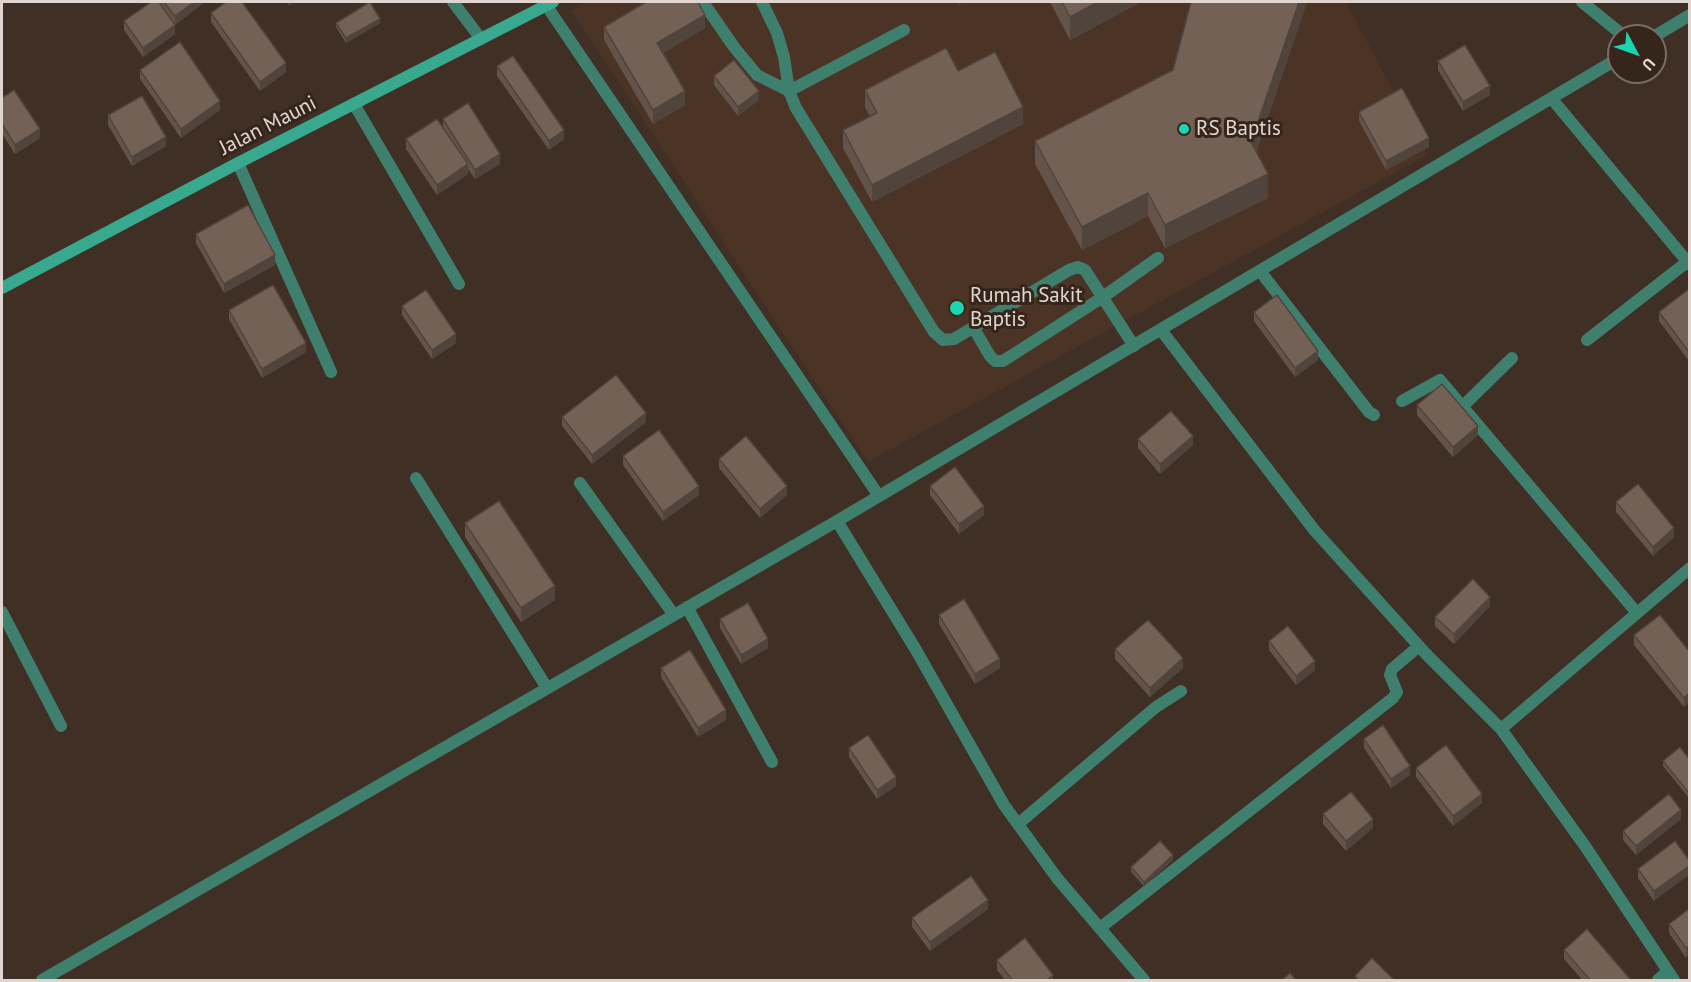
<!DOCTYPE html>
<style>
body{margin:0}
#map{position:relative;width:1691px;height:982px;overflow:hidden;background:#402f24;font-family:"PT Sans",sans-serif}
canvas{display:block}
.frame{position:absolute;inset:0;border:3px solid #e1d6cf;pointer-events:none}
.north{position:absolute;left:1607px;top:24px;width:60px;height:60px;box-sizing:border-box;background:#35251b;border:2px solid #7a6c63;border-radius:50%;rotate:131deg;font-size:16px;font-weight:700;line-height:24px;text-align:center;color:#e1d6cf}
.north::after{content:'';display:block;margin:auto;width:21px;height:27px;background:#1bd5b1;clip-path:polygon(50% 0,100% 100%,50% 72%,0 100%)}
</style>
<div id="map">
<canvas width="1691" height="982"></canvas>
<div class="frame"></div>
<div class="north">U</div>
</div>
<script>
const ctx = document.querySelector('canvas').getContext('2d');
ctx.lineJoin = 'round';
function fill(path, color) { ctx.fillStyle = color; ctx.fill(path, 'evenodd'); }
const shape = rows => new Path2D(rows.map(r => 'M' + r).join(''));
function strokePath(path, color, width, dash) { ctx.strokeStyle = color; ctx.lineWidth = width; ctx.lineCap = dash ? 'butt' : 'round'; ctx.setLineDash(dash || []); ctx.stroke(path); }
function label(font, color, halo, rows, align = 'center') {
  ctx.font = font + ' "PT Sans",sans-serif'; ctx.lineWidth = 6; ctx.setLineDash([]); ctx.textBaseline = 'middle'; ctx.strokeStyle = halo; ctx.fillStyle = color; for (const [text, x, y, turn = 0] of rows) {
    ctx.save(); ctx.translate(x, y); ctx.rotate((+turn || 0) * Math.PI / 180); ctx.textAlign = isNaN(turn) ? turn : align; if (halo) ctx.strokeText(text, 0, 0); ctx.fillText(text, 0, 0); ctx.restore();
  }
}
fill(shape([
 [589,2,1346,2,1427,155,868,462,571,10]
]), '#4b3425');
strokePath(shape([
 [703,2,734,47,757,75,789,91,904,30],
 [762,2,777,33,784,57,789,91,796,108,934,332,943,340,954,339,1069,270,1078,267,1085,270,1134,346],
 [1260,271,1369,412,1374,415],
 [973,327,990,356,995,361,1003,361,1103,297,1158,258]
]), '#3f7f6e', 12);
strokePath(shape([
 [453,2,481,39],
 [1582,2,1624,36],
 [546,5,879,496],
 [1655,36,1690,15],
 [1552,99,1690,265],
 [354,104,459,284],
 [238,163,331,372],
 [1161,330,1315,531,1427,655,1501,729,1585,846,1674,980],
 [1587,340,1687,262],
 [1402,401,1440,380,1637,613],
 [1463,406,1512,358],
 [416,478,547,688],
 [580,483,674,615],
 [837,521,916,650,1004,805,1057,878,1144,980],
 [687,607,772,762],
 [2,612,61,726],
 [1501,729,1690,568],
 [1018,824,1156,707,1181,691],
 [1100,928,1393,698,1397,692,1390,675,1392,669,1419,646],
 [42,980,837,521,1619,58],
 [1658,980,1668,971]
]), '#3f7f6e', 12);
strokePath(shape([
 [2,288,238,163,553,2]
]), '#38a88f', 12);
fill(shape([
 [151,2,202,2,202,4,175,25,175,34,143,57,124,30,124,21],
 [1050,2,1141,2,1070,40],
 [1191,2,1307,2,1256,152,1268,198,1165,248,1148,216,1082,250,1035,164,1035,141,1173,70],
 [211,13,286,72,260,91,211,22],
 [336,23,380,23,346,43,336,27],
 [604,27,705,28,663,53,685,105,653,124,604,40],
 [1438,61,1490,95,1463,111,1438,70],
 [497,66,564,139,549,150,497,76],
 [140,70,220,110,181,138,140,79],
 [958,71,1023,124,872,202,843,148,843,130,870,117,865,107,865,90],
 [714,76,759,100,738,116,714,85],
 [2,98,40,138,15,154,2,134],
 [1359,112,1429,147,1386,170,1359,121],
 [108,115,166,146,132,166,108,125],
 [443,119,500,164,475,179,468,169,468,174,437,195,406,149,406,139,443,127],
 [196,234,275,265,224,293,196,243],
 [1689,289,1689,361,1659,321,1659,312],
 [402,306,456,343,432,359,402,315],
 [229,310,306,352,262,378,229,319],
 [1254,312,1318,360,1295,377,1254,321],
 [1417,405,1478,435,1453,457,1417,415],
 [562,417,646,422,592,464,562,426],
 [1138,439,1193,445,1160,474,1138,448],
 [623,456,699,495,663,521,623,465],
 [719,459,787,495,760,518,719,468],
 [930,486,984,515,959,534,930,495],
 [1616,502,1674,537,1653,556,1616,512],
 [465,523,555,600,521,622,465,537],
 [1490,606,1454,644,1435,626,1435,617],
 [939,615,1000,668,975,684,939,624],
 [720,619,768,648,741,664,720,628],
 [1634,635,1689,651,1684,707,1634,645],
 [1269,641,1315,670,1296,685,1269,650],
 [1115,649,1183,668,1150,697,1115,659],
 [661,668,726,720,698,737,661,677],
 [1364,739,1410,775,1391,788,1364,748],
 [849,748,896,786,877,799,849,757],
 [1689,759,1689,798,1663,766,1663,761],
 [1416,768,1482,803,1453,826,1416,777],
 [1323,814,1373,828,1346,851,1323,824],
 [1681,819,1636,855,1623,840,1623,831],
 [1173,860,1144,886,1131,872,1131,867],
 [1689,860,1654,901,1638,878,1638,869],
 [988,909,930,951,912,927,912,918],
 [1689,909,1686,958,1669,933,1669,924],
 [1564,950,1630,981,1583,981,1564,959],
 [997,960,1053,981,1006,981,997,970]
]), '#645349');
fill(shape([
 [194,2,202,2,202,4,175,25,175,34,143,57,143,48,175,25,175,16],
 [288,2,295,2,288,6],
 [958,2,965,2,958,5],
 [1098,2,1141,2,1070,40,1070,17],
 [1299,2,1307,2,1251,166,1251,142],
 [705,15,705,28,657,57,657,43],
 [380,19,380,23,346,43,346,38],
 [286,63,286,72,260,91,260,82],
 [1490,86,1490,95,1463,111,1463,102],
 [685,91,685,105,653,124,653,110],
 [759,91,759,100,738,116,738,107],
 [220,101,220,110,181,138,181,129],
 [1023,107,1023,124,872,202,872,185],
 [40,129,40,138,15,154,15,145],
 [564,130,564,139,549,150,549,141],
 [166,137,166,146,132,166,132,157],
 [1429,138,1429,147,1386,170,1386,161],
 [500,154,500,164,475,179,475,170],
 [468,164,468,174,437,195,437,185],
 [1268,174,1268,198,1165,248,1165,225],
 [1148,193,1148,216,1082,250,1082,227],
 [275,255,275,265,224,293,224,284],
 [456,334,456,343,432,359,432,350],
 [306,343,306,352,262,378,262,369],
 [1318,351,1318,360,1295,377,1295,368],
 [646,413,646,422,592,464,592,455],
 [1478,426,1478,435,1453,457,1453,447],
 [1193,436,1193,445,1160,474,1160,464],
 [699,486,699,495,663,521,663,512],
 [787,486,787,495,760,518,760,509],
 [984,506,984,515,959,534,959,524],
 [1674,528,1674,537,1653,556,1653,547],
 [555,586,555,600,521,622,521,608],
 [1490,597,1490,606,1454,644,1454,634],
 [768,639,768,648,741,664,741,655],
 [1183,658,1183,668,1150,697,1150,688],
 [1000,659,1000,668,975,684,975,674],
 [1315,661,1315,670,1296,685,1296,676],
 [1689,693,1689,703,1684,707,1684,698],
 [726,710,726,720,698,737,698,728],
 [1410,766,1410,775,1391,788,1391,779],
 [896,777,896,786,877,799,877,790],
 [1482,794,1482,803,1453,826,1453,816],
 [1681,810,1681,819,1636,855,1636,846],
 [1373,819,1373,828,1346,851,1346,841],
 [1173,855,1173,860,1144,886,1144,882],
 [1689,866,1689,875,1654,901,1654,891],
 [988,900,988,909,930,951,930,942],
 [1689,946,1689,955,1686,958,1686,948],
 [1053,975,1053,981,1046,981]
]), '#51443c');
const building = shape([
 [151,2,159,2,175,25,143,48,124,21,151,2],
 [164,2,194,2,175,16,164,2],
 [226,2,242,2,286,63,260,82,211,13,226,2],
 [370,2,380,19,346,38,336,23,370,2],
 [646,2,698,2,705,15,657,43,685,91,653,110,604,27,646,2],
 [1062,2,1098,2,1070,17,1062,2],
 [1191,2,1299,2,1251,142,1268,174,1165,225,1148,193,1082,227,1035,141,1173,70,1191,2],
 [180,42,220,101,181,129,140,70,180,42],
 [1465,45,1490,86,1463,102,1438,61,1465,45],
 [946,48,958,71,995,52,1023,107,872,185,843,130,877,113,865,90,946,48],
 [513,56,564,130,549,141,497,66,513,56],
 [734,60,759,91,738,107,714,76,734,60],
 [1402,88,1429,138,1386,161,1359,112,1402,88],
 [14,90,40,129,15,145,2,124,2,98,14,90],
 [142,96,166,137,132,157,108,115,142,96],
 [468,103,500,154,475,170,443,119,468,103],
 [437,119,468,164,437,185,406,139,437,119],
 [248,205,275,255,224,284,196,234,248,205],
 [273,285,306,343,262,369,229,310,273,285],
 [1689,289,1689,352,1659,312,1689,289],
 [426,290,456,334,432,350,402,306,426,290],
 [1277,295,1318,351,1295,368,1254,312,1277,295],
 [616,375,646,413,592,455,562,417,616,375],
 [1442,384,1478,426,1453,447,1417,405,1442,384],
 [1171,411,1193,436,1160,464,1138,439,1171,411],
 [659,430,699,486,663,512,623,456,659,430],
 [746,436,787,486,760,509,719,459,746,436],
 [955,467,984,506,959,524,930,486,955,467],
 [1638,484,1674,528,1653,547,1616,502,1638,484],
 [499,501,555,586,521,608,465,523,499,501],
 [1473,579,1490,597,1454,634,1435,617,1473,579],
 [964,599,1000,659,975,674,939,615,964,599],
 [748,603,768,639,741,655,720,619,748,603],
 [1660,615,1689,651,1689,693,1684,698,1634,635,1660,615],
 [1148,620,1183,658,1150,688,1115,649,1148,620],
 [1288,626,1315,661,1296,676,1269,641,1288,626],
 [690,650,726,710,698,728,661,668,690,650],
 [1383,725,1410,766,1391,779,1364,739,1383,725],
 [868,735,896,777,877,790,849,748,868,735],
 [1446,745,1482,794,1453,816,1416,768,1446,745],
 [1680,747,1689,759,1689,793,1663,761,1680,747],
 [1351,792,1373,819,1346,841,1323,814,1351,792],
 [1669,794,1681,810,1636,846,1623,831,1669,794],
 [1160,841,1173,855,1144,882,1131,867,1160,841],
 [1675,841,1689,860,1689,866,1654,891,1638,869,1675,841],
 [971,876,988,900,930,942,912,918,971,876],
 [1689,909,1689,946,1686,948,1669,924,1689,909],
 [1587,929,1630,979,1628,981,1591,981,1564,950,1587,929],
 [1025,938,1053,975,1046,981,1013,981,997,960,1025,938],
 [1372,958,1395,981,1359,981,1355,976,1372,958],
 [1290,973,1297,981,1281,981,1290,973]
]);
fill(building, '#746155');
strokePath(building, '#51443c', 1.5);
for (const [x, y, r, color] of [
 [1184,129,6,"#1bd5b1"],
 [957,308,8,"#1bd5b1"]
]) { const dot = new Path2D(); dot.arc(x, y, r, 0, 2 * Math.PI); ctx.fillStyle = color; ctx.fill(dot); strokePath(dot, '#35251b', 2); }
label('21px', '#e1d6cf', '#35251b', [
 ["Jalan Mauni",268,126,-27]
]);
label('21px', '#e1d6cf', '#35251b', [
 ["RS Baptis",1196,129],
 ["Rumah Sakit",970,296],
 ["Baptis",970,320]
], 'left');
</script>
